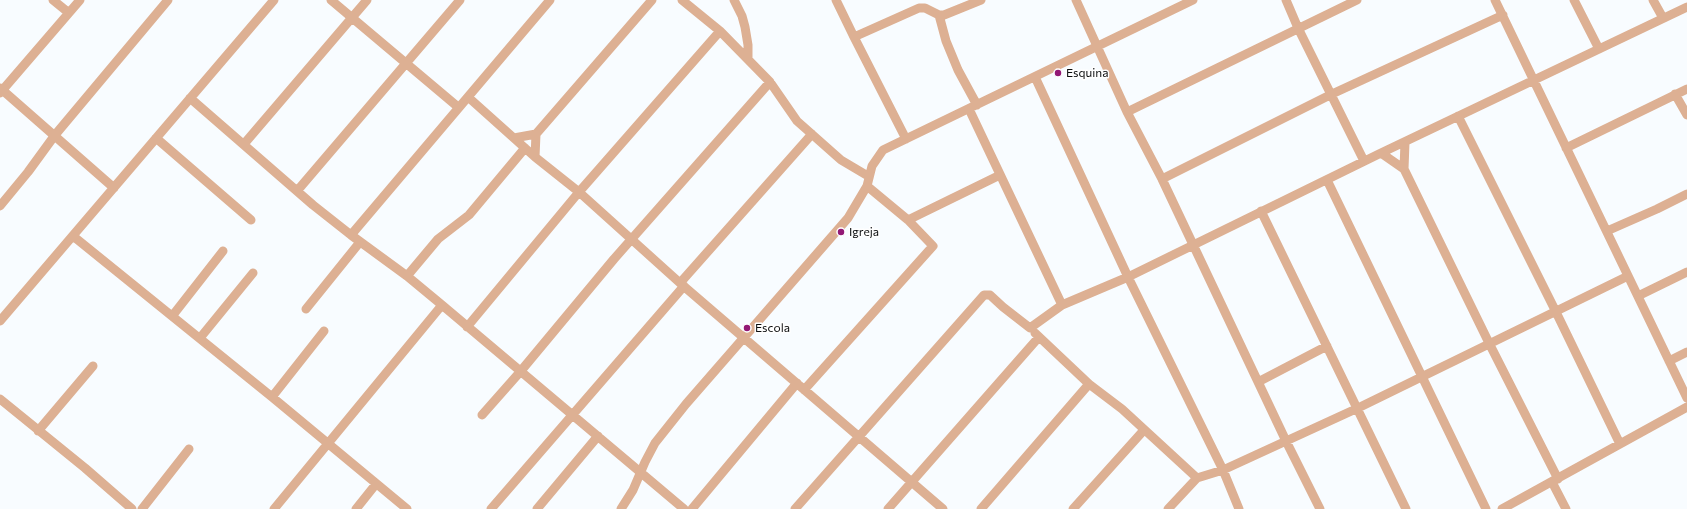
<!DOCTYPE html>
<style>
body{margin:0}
canvas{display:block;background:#f8fcff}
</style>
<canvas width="1687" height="509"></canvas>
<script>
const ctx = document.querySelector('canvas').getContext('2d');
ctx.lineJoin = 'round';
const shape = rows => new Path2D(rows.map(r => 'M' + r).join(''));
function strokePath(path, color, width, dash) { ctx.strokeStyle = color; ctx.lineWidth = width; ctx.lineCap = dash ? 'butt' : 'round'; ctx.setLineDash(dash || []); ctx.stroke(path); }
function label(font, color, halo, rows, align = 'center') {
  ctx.font = font + ' Commissioner,sans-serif'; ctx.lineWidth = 3; ctx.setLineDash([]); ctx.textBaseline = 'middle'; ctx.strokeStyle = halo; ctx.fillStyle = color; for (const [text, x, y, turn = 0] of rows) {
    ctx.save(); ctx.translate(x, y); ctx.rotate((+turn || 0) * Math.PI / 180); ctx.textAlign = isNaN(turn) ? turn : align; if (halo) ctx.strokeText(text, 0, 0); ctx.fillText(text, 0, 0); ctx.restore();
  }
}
strokePath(shape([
 [53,0,69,13],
 [331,0,458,107],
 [682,0,720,31,770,82,797,121,841,160,868,176],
 [734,0,742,16,745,27,748,45,748,59],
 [836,0,854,37,906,139],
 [1076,0,1127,112,1162,179,1286,441,1320,509],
 [1286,0,1298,28,1364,161],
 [1495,0,1687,398],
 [1574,0,1599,49],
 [1653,0,1663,18],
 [939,15,946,41,958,70,977,105],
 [854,37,919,8,925,8,939,15,944,15,981,0],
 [1035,77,1128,277,1223,470,1239,509],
 [0,88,114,188],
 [0,93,80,0],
 [1675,94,1687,115],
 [468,97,535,157,579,192,680,283,943,509],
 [190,98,313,205,351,235,407,276,442,305,684,509],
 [969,109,1062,305],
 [1127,112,1357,0],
 [1458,116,1556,312,1620,444],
 [156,138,251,220],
 [514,138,536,134],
 [1405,142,1404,169,1489,343,1558,479],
 [244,144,367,0],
 [1566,148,1687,89],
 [1381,153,1404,169],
 [535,157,536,134,652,0],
 [1162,179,1332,94,1503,15],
 [1327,180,1486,509],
 [297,191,460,0],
 [0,206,28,172,55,135,168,0],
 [1261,211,1406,509],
 [908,220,1000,175],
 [1607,231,1657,209,1687,194],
 [351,235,550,0],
 [73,236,272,397,407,509],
 [407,276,438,239,469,215,525,148],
 [680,283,812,134],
 [1638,296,1687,272],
 [306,309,360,242],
 [173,315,223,251],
 [0,321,274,0],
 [467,327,579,192,720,31],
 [1035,333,1089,384],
 [200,338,253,273],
 [1669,361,1687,352],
 [1258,382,1327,346],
 [804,390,933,246,908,220,867,186],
 [272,397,324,331],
 [0,399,85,468,132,509],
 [482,415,520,372,614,259,770,82],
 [38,431,93,366],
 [1552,482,1566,509],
 [142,509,189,449],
 [274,509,442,305],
 [356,509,376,484],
 [491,509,684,286],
 [537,509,598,436],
 [621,509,633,490,645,462,655,443,686,404,848,218,867,186,872,166,883,150,1193,0],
 [692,509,797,383],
 [795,509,984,295,990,295,1003,307,1030,328,1062,305,1128,277,1381,153,1687,7],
 [888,509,1039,337],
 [981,509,1089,384,1122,409,1197,478],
 [1073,509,1144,430],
 [1168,509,1197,478,1223,470,1358,408,1628,276],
 [1502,509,1687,407]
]), '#ddb093', 9);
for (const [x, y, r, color] of [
 [1058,73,4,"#921875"],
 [841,232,4,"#921875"],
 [747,328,4,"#921875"]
]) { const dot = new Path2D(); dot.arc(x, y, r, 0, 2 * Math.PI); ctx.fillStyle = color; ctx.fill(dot); strokePath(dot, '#fff', 1.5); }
label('12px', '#0b0d0e', '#fff', [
 ["Esquina",1066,73],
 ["Igreja",849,232],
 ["Escola",755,328]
], 'left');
</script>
